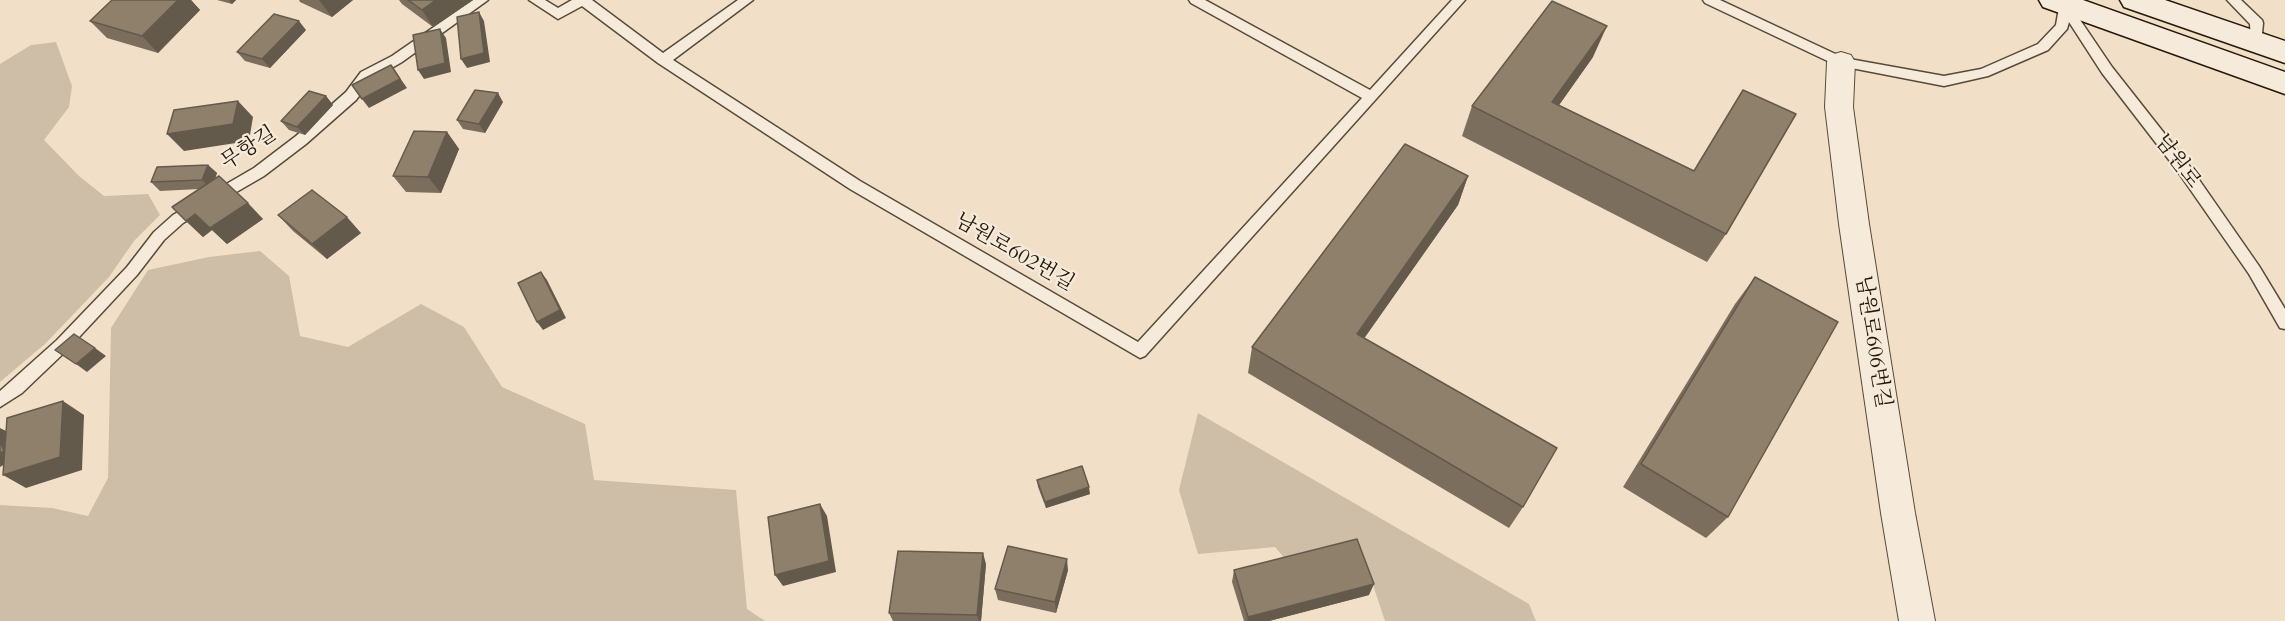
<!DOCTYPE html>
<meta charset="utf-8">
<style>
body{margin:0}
canvas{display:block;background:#f1e0c7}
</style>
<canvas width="2285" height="621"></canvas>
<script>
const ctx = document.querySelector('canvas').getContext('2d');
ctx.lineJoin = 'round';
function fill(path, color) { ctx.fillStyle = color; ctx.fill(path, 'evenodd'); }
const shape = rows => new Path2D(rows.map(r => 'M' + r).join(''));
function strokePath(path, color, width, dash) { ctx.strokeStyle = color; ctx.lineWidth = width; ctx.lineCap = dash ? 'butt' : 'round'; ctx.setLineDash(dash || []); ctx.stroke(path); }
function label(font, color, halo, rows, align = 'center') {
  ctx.font = font + ' Cardo,"Noto Serif KR",serif'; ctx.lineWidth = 4.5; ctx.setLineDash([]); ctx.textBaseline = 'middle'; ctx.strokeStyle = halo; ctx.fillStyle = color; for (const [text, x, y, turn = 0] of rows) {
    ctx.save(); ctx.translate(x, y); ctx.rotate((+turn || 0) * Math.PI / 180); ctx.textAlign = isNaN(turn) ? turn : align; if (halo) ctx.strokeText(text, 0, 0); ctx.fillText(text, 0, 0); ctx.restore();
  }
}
fill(shape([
 [56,42,72,86,69,107,44,140,79,176,104,196,148,194,160,215,134,241,109,277,46,343,0,382,0,64,31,45],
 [260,251,289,276,300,336,348,347,421,304,464,327,502,387,585,424,594,480,736,490,747,609,765,621,0,621,0,505,52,508,88,516,108,478,111,328,148,270,209,257],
 [1198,413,1529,604,1536,621,1385,621,1372,582,1361,575,1359,541,1286,560,1275,547,1198,554,1179,490]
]), '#cebea7');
const lane = shape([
 [473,0,488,0,402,62,371,80,356,100,306,144,264,176,183,223,164,240,137,275,67,350,22,393,0,407,0,391,57,340,127,267,154,232,173,215,254,168,296,136,346,92,361,72,392,56,473,0],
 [529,0,545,0,558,8,572,0,592,0,663,53,738,0,753,0,673,60,860,181,1138,342,1362,98,1191,3,1189,0,1205,0,1370,90,1452,0,1465,0,1145,356,1140,358,850,189,658,63,582,6,558,19,529,0],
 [1703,0,1720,0,1844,58,1944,76,1981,69,2038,44,2056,25,2060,2,2068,2,2112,67,2186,161,2259,266,2285,309,2285,329,2280,328,2249,274,2176,169,2102,73,2069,22,2067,29,2048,50,1988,76,1944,86,1836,65,1705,3,1703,0],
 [2227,0,2241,0,2262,20,2263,23,2261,45,2251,45,2250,24,2227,0]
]);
const street = shape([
 [1841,52,1851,55,1855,62,1853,107,1869,224,1915,513,1935,621,1899,621,1881,513,1839,224,1825,107,1827,62,1831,55,1841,52]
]);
const secondary = shape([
 [2039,0,2083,0,2285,72,2285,94,2043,7,2039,0],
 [2120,0,2165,0,2285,41,2285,63,2124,7,2120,0]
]);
strokePath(lane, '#574b38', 3);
strokePath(street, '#574b38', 2);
strokePath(secondary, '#241909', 3);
fill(lane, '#f6ebdb');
fill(street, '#f6ebdb');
fill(secondary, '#f6ebdb');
fill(shape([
 [112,0,191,0,200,10,158,53,107,38,90,21],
 [217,0,236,0,232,4],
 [299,0,353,0,332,17,300,2],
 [399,0,473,0,433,27,402,4],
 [306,30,270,68,245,61,237,52],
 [1593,57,1559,105,1726,234,1707,262,1462,136,1472,106],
 [326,96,333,105,305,135,289,130,281,121],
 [503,102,485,133,463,129,457,120],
 [447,132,459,149,441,193,406,192,393,176],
 [208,165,217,173,215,179,263,219,227,244,212,230,203,237,186,221,199,189,160,191,151,182],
 [1468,176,1458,205,1364,338,1523,507,1509,528,1248,373,1252,347],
 [278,215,361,233,327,259,293,231],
 [1755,277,1728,517,1706,538,1623,487,1735,304],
 [1037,480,1090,494,1046,508,1038,487],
 [986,564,981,621,893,621,889,613],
 [1068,570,1056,613,998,600,995,589],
 [1234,570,1369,595,1269,621,1244,621,1232,582]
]), '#7b6e5d');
fill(shape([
 [178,0,191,0,200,10,158,53,142,36],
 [229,0,236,0,232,4],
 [319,0,353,0,332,17],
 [436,0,473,0,433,27,422,10],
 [479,12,484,21,490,62,467,68,461,59],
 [299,21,306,30,270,68,262,59],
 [1607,26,1593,57,1540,132,1552,102],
 [440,29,446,38,451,72,424,79,418,70],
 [391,65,407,88,369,108,362,99],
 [498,93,503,102,485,133,479,124],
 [326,96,333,105,305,135,297,127],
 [238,101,253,117,249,141,184,151,167,134],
 [447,132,459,149,441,193,428,177],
 [208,165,217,173,211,189,202,180],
 [1468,176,1458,205,1349,360,1357,334],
 [248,203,263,219,227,244,212,230,203,237,186,221,195,214],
 [347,217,361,233,327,259,312,244],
 [541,272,547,280,566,318,543,330,537,322],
 [95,348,106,356,87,372,76,364],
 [63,401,84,415,82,470,26,488,3,475],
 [0,428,6,431,16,458,0,467],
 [1089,487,1090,494,1046,508,1045,502],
 [820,504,827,516,836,572,783,586,775,575],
 [983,553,986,564,981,621,979,621,977,615],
 [1067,559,1068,570,1056,613,1055,602],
 [1374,584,1369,595,1269,621,1247,621,1248,617]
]), '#645a4c');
const building = shape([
 [112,0,178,0,142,36,90,21,112,0],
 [408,0,436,0,422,10,408,0],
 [1552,1,1607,26,1552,102,1694,171,1743,90,1796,114,1726,234,1472,106,1552,1],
 [479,12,484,53,461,59,457,17,479,12],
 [274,14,299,21,262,59,237,52,274,14],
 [440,29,445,63,418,70,413,35,440,29],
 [391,65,400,79,362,99,352,85,391,65],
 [475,90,498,93,479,124,457,120,475,90],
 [309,91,326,96,297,127,281,121,309,91],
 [238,101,233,124,167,134,174,110,238,101],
 [414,131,447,132,428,177,393,176,414,131],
 [1405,144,1468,176,1357,334,1557,448,1523,507,1252,347,1405,144],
 [208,165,202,180,151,182,157,167,208,165],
 [219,176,248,203,210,228,195,214,186,221,172,207,219,176],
 [312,190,347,217,312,244,278,215,312,190],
 [541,272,560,310,537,322,518,283,541,272],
 [1755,277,1838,322,1728,517,1641,464,1755,277],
 [74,334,95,348,76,364,55,350,74,334],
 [63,401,60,457,3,475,7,418,63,401],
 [0,441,4,451,0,453,0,441],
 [1082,466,1089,487,1045,502,1037,480,1082,466],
 [820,504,829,561,775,575,768,517,820,504],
 [1357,539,1374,584,1248,617,1234,570,1357,539],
 [1008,546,1067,559,1055,602,995,589,1008,546],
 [898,551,983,553,977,615,889,613,898,551]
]);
fill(building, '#8f806c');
strokePath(building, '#645a4c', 1.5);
label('21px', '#241909', '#f6ebdb', [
 ["무항길",249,149,-33],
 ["남원로",2177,162,53],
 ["남원로602번길",1014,253,30],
 ["남원로606번길",1872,342,81]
]);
</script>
